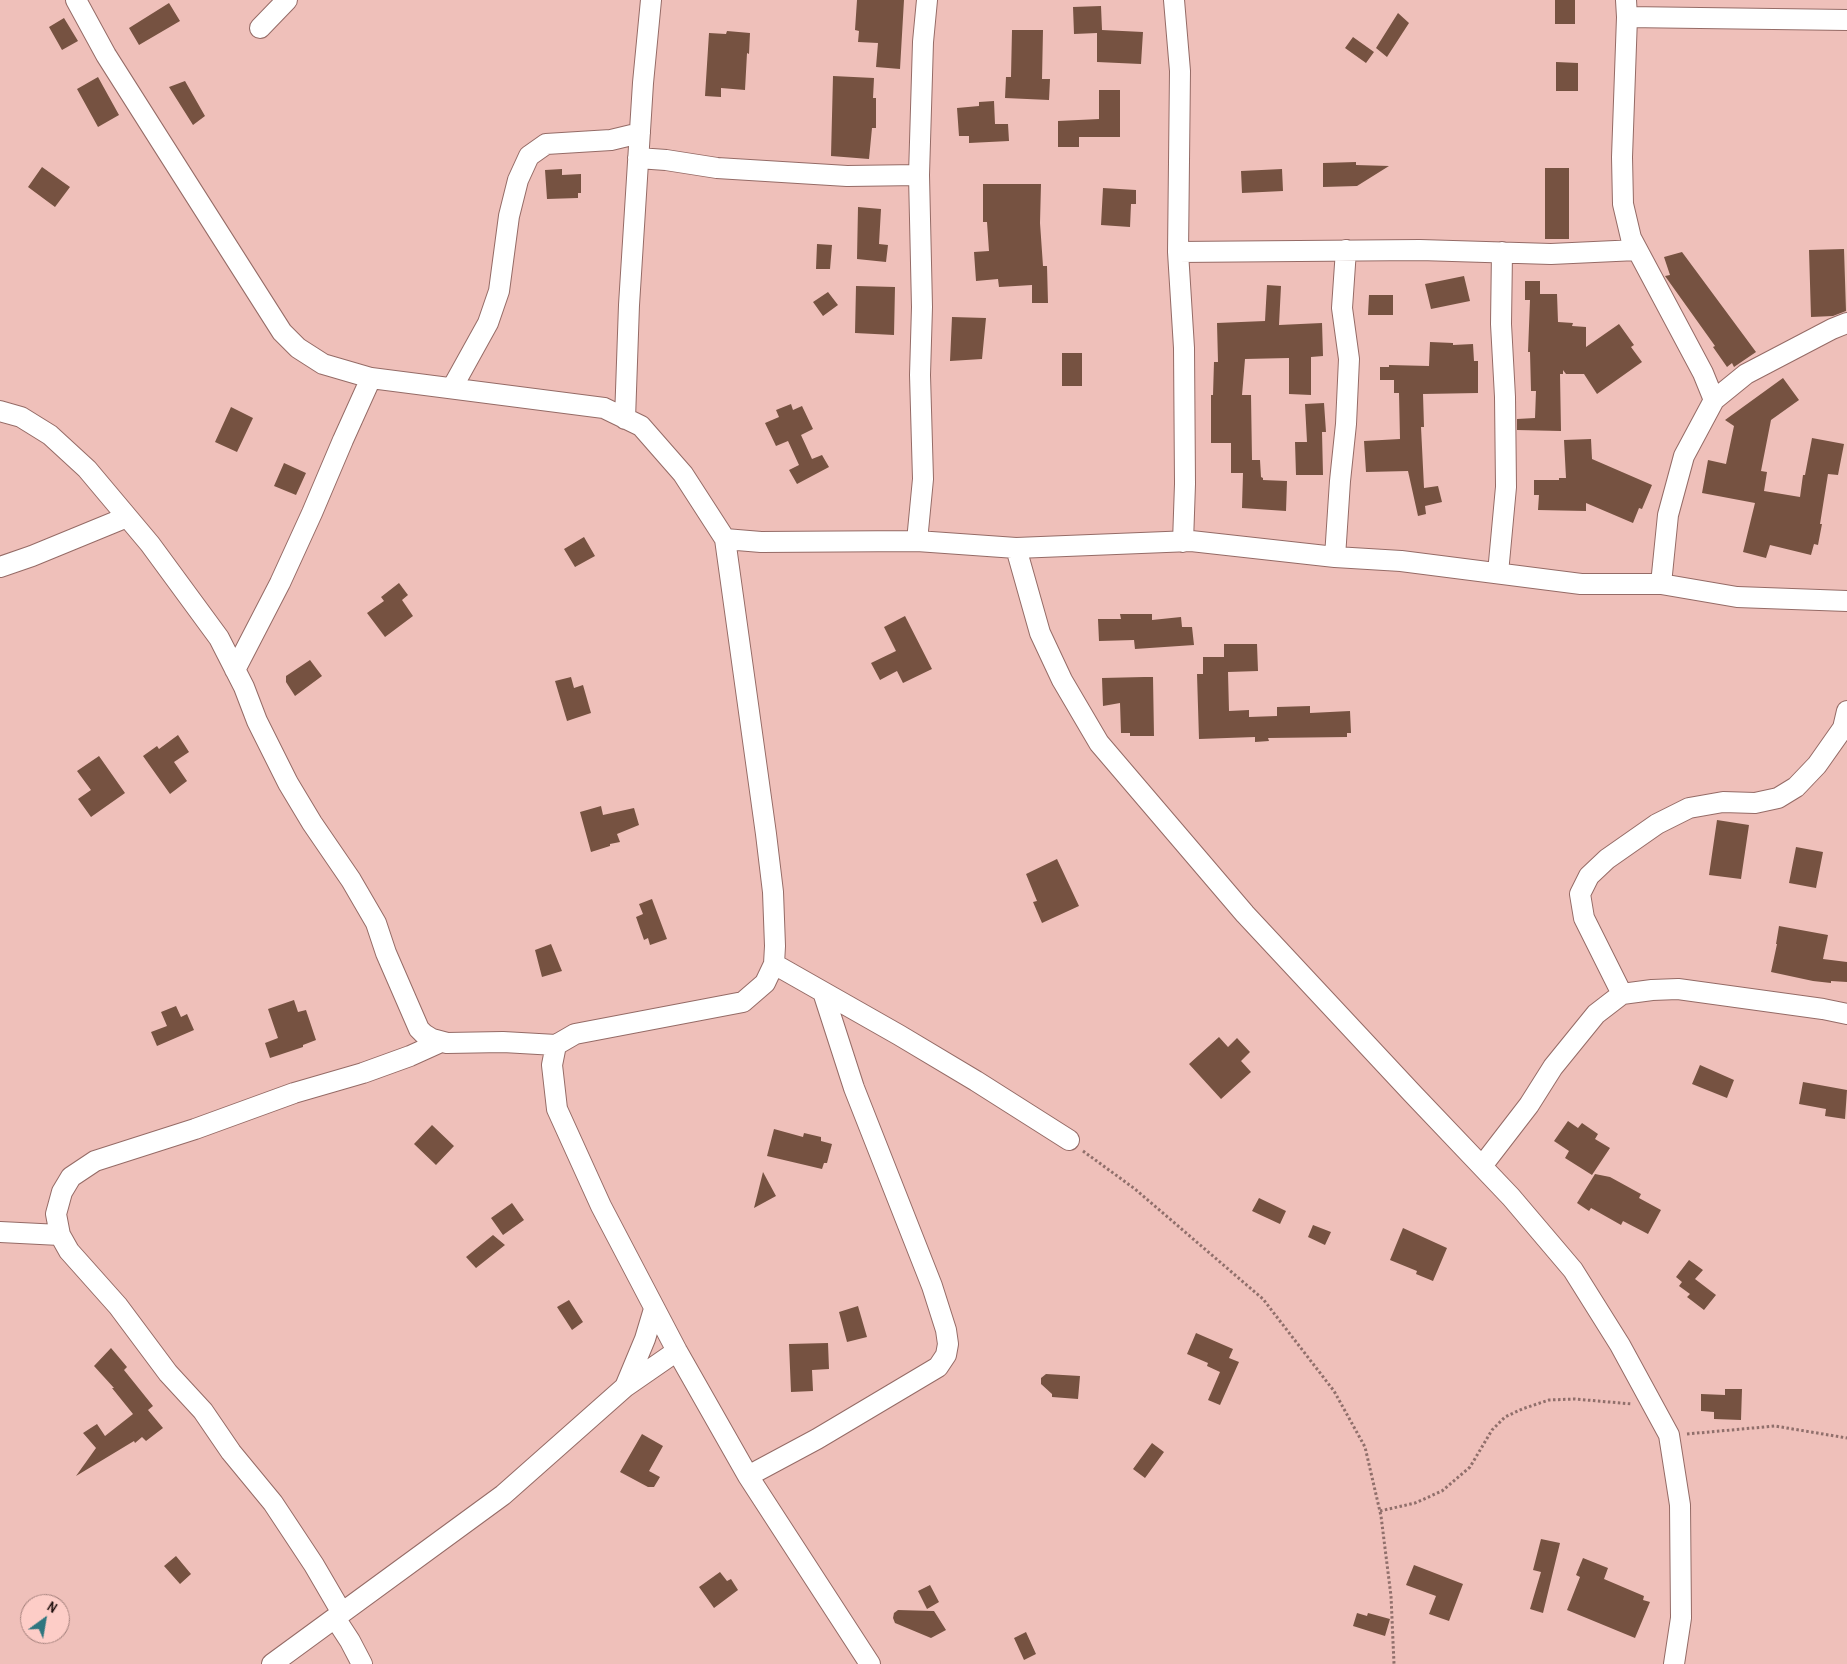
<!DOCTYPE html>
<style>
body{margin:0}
#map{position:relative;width:1847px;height:1664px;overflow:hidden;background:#efc0ba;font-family:"Archivo Narrow",sans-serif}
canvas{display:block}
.north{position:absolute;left:20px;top:1594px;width:50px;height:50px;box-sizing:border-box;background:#fdcdc7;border:1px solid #a4817c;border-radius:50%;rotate:32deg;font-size:14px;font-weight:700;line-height:20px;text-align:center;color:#1e0e0c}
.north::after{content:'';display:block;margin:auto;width:18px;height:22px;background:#2e767f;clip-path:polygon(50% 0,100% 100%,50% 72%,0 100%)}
</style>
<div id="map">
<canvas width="1847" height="1664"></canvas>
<div class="north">N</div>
</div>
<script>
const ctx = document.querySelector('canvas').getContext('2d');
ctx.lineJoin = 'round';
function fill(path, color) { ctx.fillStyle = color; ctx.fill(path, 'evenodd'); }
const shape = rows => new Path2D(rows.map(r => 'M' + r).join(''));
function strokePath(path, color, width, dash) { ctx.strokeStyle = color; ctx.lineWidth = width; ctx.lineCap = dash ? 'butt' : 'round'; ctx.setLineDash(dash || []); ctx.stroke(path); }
fill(shape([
 [857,0,904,0,900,69,876,67,878,43,858,42,859,31,855,30],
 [1555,0,1575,0,1575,24,1555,24],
 [169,3,180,21,139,45,129,28],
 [1101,6,1102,30,1143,32,1141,64,1097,62,1097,33,1074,34,1073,7],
 [1398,13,1409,23,1387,57,1376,48],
 [64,18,78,41,62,50,49,27],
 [1012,30,1043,30,1042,79,1050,79,1049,100,1005,98,1006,77,1011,77],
 [727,31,750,33,749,54,747,53,745,90,721,88,721,97,705,96,709,33,726,34],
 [1353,37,1374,52,1366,63,1345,48],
 [1556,62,1578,63,1578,91,1556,91],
 [833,76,874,78,873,98,876,98,876,128,872,128,869,159,831,156],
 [98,77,119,115,98,127,77,89],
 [185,81,205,116,193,125,169,87],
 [1099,90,1120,90,1120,137,1079,137,1079,147,1058,147,1058,121,1099,119],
 [994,101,995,124,1008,124,1009,141,969,143,969,136,959,136,957,108,979,106,979,102],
 [1356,162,1356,165,1389,166,1357,186,1323,187,1323,163],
 [42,167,70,187,55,207,28,187],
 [1545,168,1569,168,1569,239,1545,239],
 [562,169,562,175,581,174,581,193,578,193,578,198,547,199,545,170],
 [1282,169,1283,191,1242,193,1241,171],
 [983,184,1041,184,1040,223,1043,266,1047,266,1048,303,1032,303,1032,285,999,287,998,279,976,281,974,252,989,251,987,222,983,222],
 [1103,188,1136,190,1136,204,1131,204,1130,227,1101,225],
 [858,207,881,209,879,244,888,245,886,262,857,259],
 [817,244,832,245,830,269,816,269],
 [1844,249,1846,311,1833,316,1811,317,1809,250],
 [1682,252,1756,352,1734,367,1732,363,1727,367,1713,347,1715,346,1665,276,1670,275,1664,257],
 [1464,276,1470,301,1431,309,1425,284],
 [1525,281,1540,281,1540,294,1557,294,1558,322,1573,323,1572,326,1586,327,1586,347,1619,324,1634,345,1631,347,1642,362,1597,394,1584,374,1566,374,1563,370,1563,374,1560,374,1561,431,1517,430,1517,419,1535,418,1536,391,1531,391,1530,352,1528,352,1530,300,1525,300],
 [1267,285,1281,286,1279,325,1322,323,1323,356,1311,357,1311,395,1289,394,1289,358,1245,359,1242,395,1251,395,1252,460,1260,460,1261,477,1263,478,1263,480,1287,481,1286,511,1242,508,1243,473,1231,473,1231,443,1211,443,1211,395,1213,395,1214,362,1218,362,1217,323,1265,321],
 [856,286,895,287,894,335,855,333],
 [828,292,838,305,823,316,813,302],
 [1369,295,1393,295,1393,315,1368,315],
 [952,317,986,318,982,359,950,361],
 [1430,342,1453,343,1453,345,1473,344,1474,361,1478,361,1478,393,1423,394,1424,427,1421,427,1424,488,1438,486,1442,502,1425,506,1426,514,1418,516,1408,471,1366,472,1364,441,1400,439,1399,393,1394,393,1394,380,1380,380,1380,367,1389,367,1389,365,1429,366],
 [1062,353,1082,353,1082,386,1062,386],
 [1783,378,1799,400,1771,420,1761,471,1767,472,1764,491,1800,497,1803,475,1805,475,1812,438,1844,444,1838,475,1828,474,1820,524,1822,524,1818,545,1814,544,1811,555,1770,545,1766,558,1743,552,1755,503,1702,493,1708,460,1726,464,1734,426,1725,420],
 [1324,403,1326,432,1322,432,1323,475,1296,475,1295,442,1307,442,1305,404],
 [791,404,793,410,802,406,813,429,801,435,812,459,822,455,829,467,797,484,789,470,799,465,788,441,776,446,765,423,779,417,776,410],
 [231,407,253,418,237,452,215,442],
 [1591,439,1592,459,1652,485,1642,509,1639,508,1633,523,1586,503,1586,511,1538,510,1539,495,1534,495,1534,480,1559,480,1559,478,1566,478,1564,440],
 [284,463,306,473,296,495,274,486],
 [584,537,595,556,575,567,564,549],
 [399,583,408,595,402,600,413,616,385,637,367,613,384,601,381,597],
 [1120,614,1152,614,1152,620,1181,617,1182,627,1192,627,1194,645,1135,649,1134,640,1099,641,1098,619,1121,619],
 [905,616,932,669,903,683,897,671,880,680,871,663,896,651,884,627],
 [1224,644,1257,644,1258,671,1228,672,1229,711,1249,710,1249,717,1277,716,1277,707,1310,706,1310,713,1350,711,1351,733,1347,733,1347,737,1268,738,1269,741,1255,742,1255,737,1199,739,1197,674,1203,674,1203,657,1224,657],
 [310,660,322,676,295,696,286,682,286,676],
 [571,677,574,688,583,685,591,713,567,721,555,681],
 [1144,677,1153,677,1154,736,1130,736,1130,733,1121,733,1120,703,1103,706,1102,678],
 [178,735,189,752,174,762,187,781,170,794,143,756,157,746,159,749],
 [99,756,125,793,91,817,78,799,91,790,77,771],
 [601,806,603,815,634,808,639,825,617,834,620,842,610,844,610,846,591,852,580,812],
 [1717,820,1749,825,1741,879,1709,875],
 [1796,847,1823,852,1816,888,1789,883],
 [1057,859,1079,906,1042,923,1033,902,1037,901,1026,874],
 [652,899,667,939,650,945,648,938,644,940,636,917,643,914,639,904],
 [1779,926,1828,935,1823,959,1847,962,1847,982,1831,981,1831,983,1813,981,1771,972,1777,944,1776,944],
 [551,944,562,971,542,977,535,950],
 [294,1000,298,1012,306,1010,316,1040,303,1045,303,1047,270,1058,265,1043,278,1038,268,1009],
 [176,1006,181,1017,187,1014,194,1030,157,1046,151,1032,167,1026,161,1012],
 [1219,1037,1228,1047,1237,1038,1250,1052,1241,1061,1251,1072,1221,1099,1189,1064],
 [1700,1065,1734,1080,1727,1098,1692,1084],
 [1803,1082,1847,1090,1845,1119,1825,1116,1826,1109,1799,1104],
 [1568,1121,1578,1128,1582,1123,1598,1134,1595,1139,1610,1148,1592,1175,1565,1158,1569,1151,1554,1141],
 [432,1125,454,1146,436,1165,414,1144],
 [774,1129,803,1137,804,1133,821,1137,821,1141,832,1144,827,1163,824,1163,822,1169,767,1156],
 [763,1172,776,1196,754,1208],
 [1595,1174,1610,1177,1641,1194,1639,1198,1661,1210,1648,1234,1623,1221,1621,1225,1591,1208,1589,1211,1577,1203],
 [1259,1198,1286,1211,1280,1224,1252,1211],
 [512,1203,524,1220,503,1235,491,1218],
 [1313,1225,1331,1232,1325,1245,1308,1237],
 [1403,1228,1447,1248,1433,1281,1416,1274,1417,1271,1390,1260],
 [493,1235,505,1245,476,1268,466,1257],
 [1689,1260,1703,1270,1695,1279,1716,1295,1704,1310,1687,1297,1690,1294,1679,1286,1682,1282,1676,1277],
 [569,1300,583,1322,572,1330,557,1307],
 [858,1306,867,1337,847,1342,839,1312],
 [1196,1333,1233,1349,1229,1358,1239,1362,1220,1405,1208,1400,1220,1372,1207,1366,1208,1363,1187,1354],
 [828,1343,829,1369,812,1370,813,1391,791,1392,789,1344],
 [111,1348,127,1367,124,1370,153,1406,148,1410,163,1428,146,1441,142,1437,135,1443,134,1441,76,1476,96,1448,83,1433,97,1424,105,1436,133,1414,112,1388,114,1388,94,1366],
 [1046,1374,1080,1376,1078,1399,1052,1397,1052,1394,1041,1384,1041,1378],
 [1725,1389,1742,1389,1741,1420,1714,1419,1714,1412,1701,1411,1701,1394,1725,1395],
 [642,1434,663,1446,649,1471,660,1477,654,1487,648,1487,620,1472],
 [1152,1443,1164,1452,1145,1478,1133,1469],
 [1541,1539,1560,1543,1543,1613,1530,1609,1541,1572,1533,1570],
 [176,1556,191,1574,180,1584,164,1566],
 [1583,1558,1608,1568,1604,1579,1644,1596,1643,1600,1650,1602,1635,1638,1567,1610,1580,1577,1576,1575],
 [1414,1565,1463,1584,1449,1621,1429,1614,1436,1596,1406,1585],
 [720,1572,727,1581,731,1579,738,1590,714,1608,699,1587],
 [930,1585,939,1602,927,1609,918,1591],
 [898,1610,934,1611,946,1630,931,1638,895,1623,893,1618,894,1613],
 [1357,1613,1367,1616,1368,1613,1390,1619,1385,1636,1353,1626],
 [1026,1632,1036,1654,1024,1660,1014,1638]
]), '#765241');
const street = shape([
 [76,0,106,55,158,137,282,332,298,348,323,364,371,378,604,408,641,426,683,474,725,539,766,834,773,892,775,946,774,964,765,983,743,1002,575,1034,556,1045,552,1065,557,1109,601,1206,677,1351,748,1476,870,1664],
 [1174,0,1180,71,1178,252,1184,348,1185,484,1183,542],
 [1626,0,1627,17,1622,157,1623,204,1631,238,1703,373,1714,400],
 [1627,17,1847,20],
 [260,28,287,0],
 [638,158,666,160,717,168,847,176,919,175],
 [1178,252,1420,250,1551,254,1637,250],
 [452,388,488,323,499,291,509,216,518,180,529,156,546,144,611,140,640,133],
 [0,411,21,417,50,435,87,469,150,544,219,638,244,687,257,721,288,783,312,823,351,880,376,923,386,953,419,1029,424,1034,432,1039,447,1043,503,1042,556,1045],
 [625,419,629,305,643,83,651,0],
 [725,539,761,542,917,541,1016,548,1191,541,1335,557,1401,561,1581,584,1661,584,1737,597,1847,601],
 [917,541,923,479,920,375,922,307,919,175,923,42,927,0],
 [1016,548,1040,633,1062,680,1099,743,1245,914,1412,1093,1511,1197,1573,1270,1620,1345,1669,1435,1680,1505,1681,1618,1674,1664],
 [1335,557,1340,481,1346,424,1349,359,1342,308,1346,250],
 [0,567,32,556,127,517],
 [1498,573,1506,487,1505,397,1501,324,1502,252],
 [1661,584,1668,515,1684,456,1714,400,1746,374,1832,329,1847,323],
 [235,670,280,583,312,513,343,440,371,378],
 [774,964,899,1035,976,1081,1069,1140],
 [1622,994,1584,918,1580,894,1589,876,1607,859,1657,824,1689,808,1723,802,1755,803,1778,798,1796,787,1817,765,1843,728,1847,711],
 [1482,1166,1529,1105,1553,1067,1596,1014,1622,994,1652,990,1678,989,1823,1009,1847,1014],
 [0,1232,60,1235],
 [625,1387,645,1339,654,1309],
 [748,1476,817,1439,938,1367,946,1355,948,1344,946,1330,932,1286,854,1088,823,992],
 [342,1613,314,1565,273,1503,231,1452,203,1411,168,1373,118,1306,69,1251,60,1235,56,1214,62,1192,71,1177,95,1161,195,1129,294,1093,363,1073,410,1056,441,1042],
 [335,1618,350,1641,362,1664],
 [272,1664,503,1495,625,1387,677,1351]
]);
strokePath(street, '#956b66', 22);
strokePath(shape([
 [1083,1151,1135,1189,1263,1299,1334,1391,1365,1447,1381,1516,1391,1596,1394,1664],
 [1687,1434,1775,1426,1847,1438],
 [1380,1511,1415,1503,1442,1491,1470,1467,1492,1430,1505,1417,1522,1409,1549,1400,1575,1399,1632,1404]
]), '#906f6b', 3, [2.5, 2.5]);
strokePath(street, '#fff', 20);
</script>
